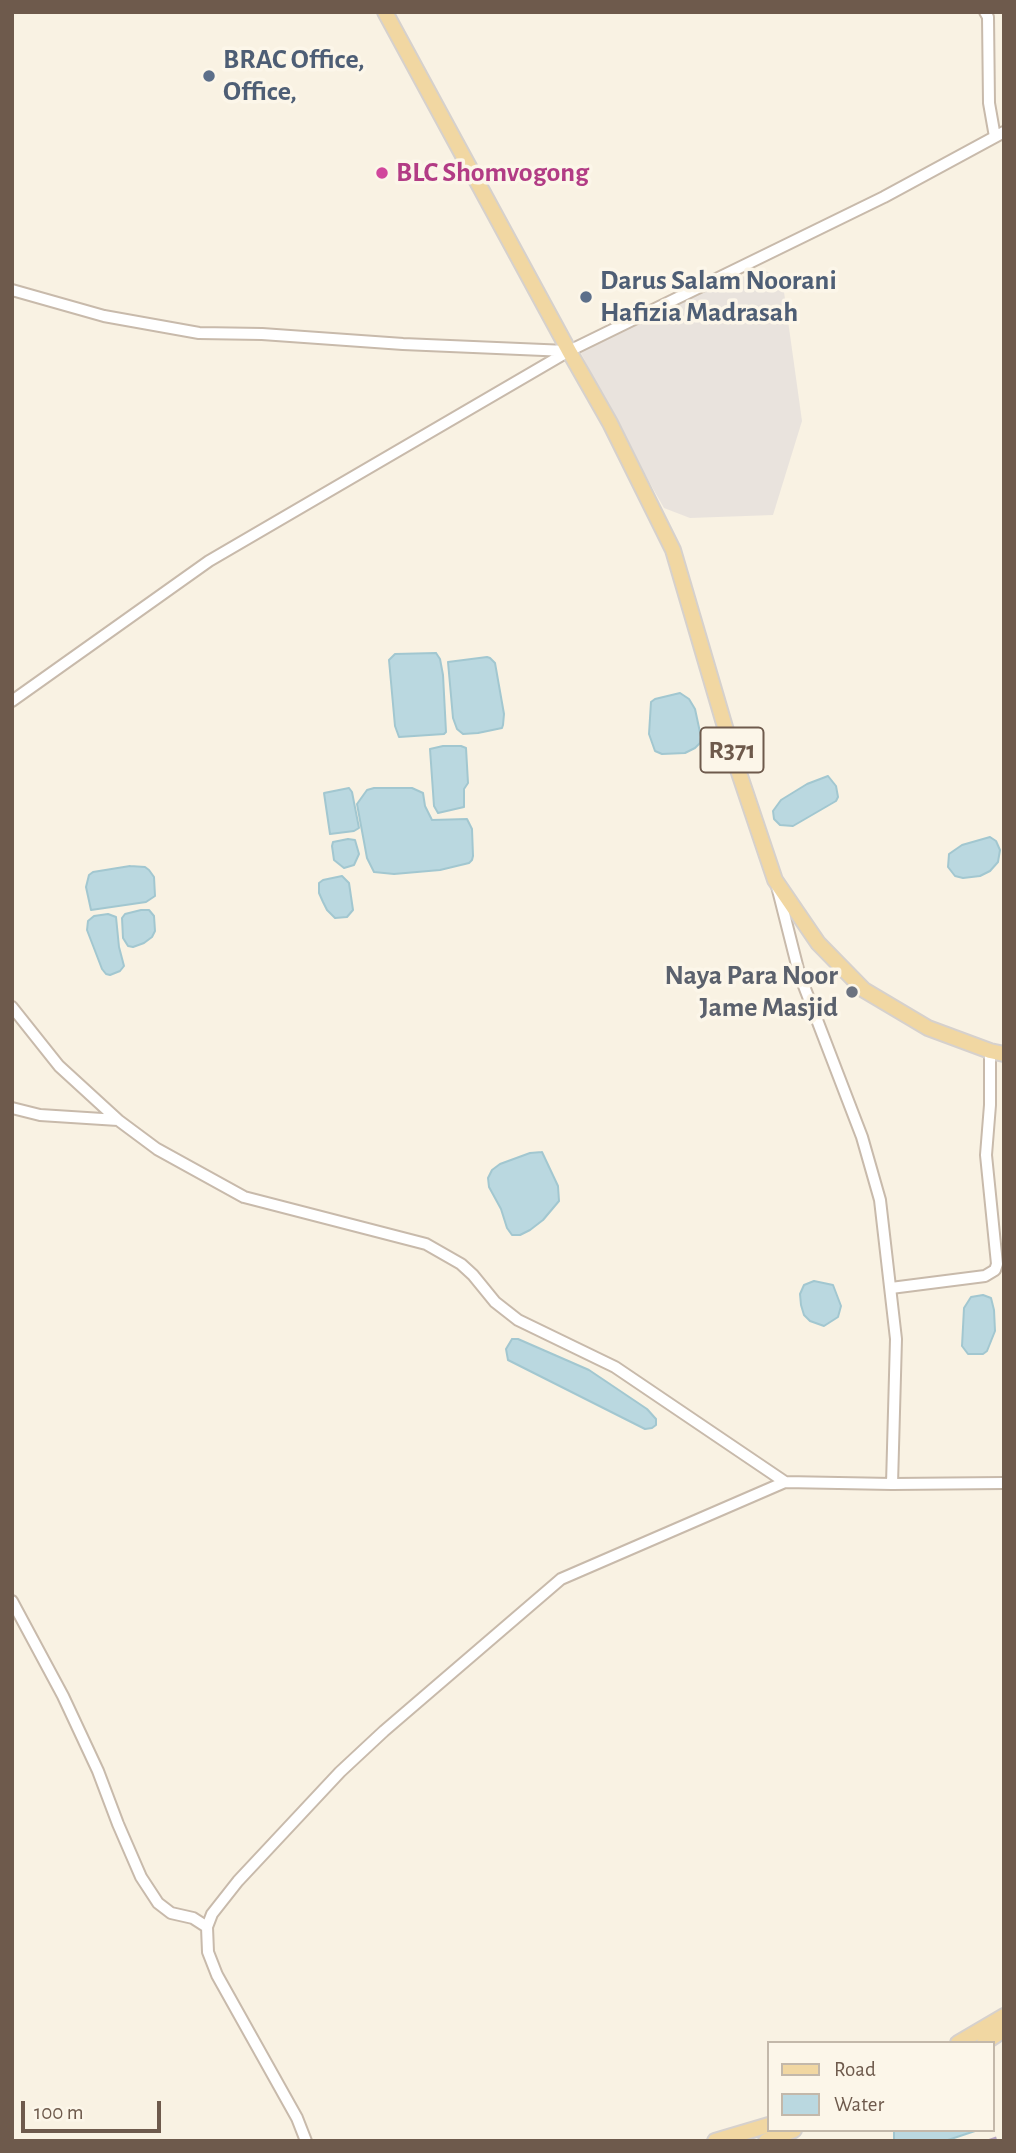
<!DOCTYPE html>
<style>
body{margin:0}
#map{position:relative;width:1016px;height:2153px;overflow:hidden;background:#f9f2e3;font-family:"Alegreya Sans",sans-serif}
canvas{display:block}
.frame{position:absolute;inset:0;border:14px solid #6e5a4c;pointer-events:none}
.legend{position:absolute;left:767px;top:2041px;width:228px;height:91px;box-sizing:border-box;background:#fcf6e9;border:2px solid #c3b8aa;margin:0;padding:9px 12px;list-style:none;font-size:21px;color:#6e5a4c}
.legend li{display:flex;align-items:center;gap:14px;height:35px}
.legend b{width:35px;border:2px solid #c3b8aa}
.scale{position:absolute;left:21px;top:2101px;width:140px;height:32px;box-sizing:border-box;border:4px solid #6e5a4c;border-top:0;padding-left:9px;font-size:21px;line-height:24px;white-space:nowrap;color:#6e5a4c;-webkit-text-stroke:5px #fcf6e9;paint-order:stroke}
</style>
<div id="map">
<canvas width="1016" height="2153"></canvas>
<div class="frame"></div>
<ul class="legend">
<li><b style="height:9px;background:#f1d7a2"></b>Road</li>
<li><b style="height:19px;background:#bad8e0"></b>Water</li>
</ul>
<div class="scale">100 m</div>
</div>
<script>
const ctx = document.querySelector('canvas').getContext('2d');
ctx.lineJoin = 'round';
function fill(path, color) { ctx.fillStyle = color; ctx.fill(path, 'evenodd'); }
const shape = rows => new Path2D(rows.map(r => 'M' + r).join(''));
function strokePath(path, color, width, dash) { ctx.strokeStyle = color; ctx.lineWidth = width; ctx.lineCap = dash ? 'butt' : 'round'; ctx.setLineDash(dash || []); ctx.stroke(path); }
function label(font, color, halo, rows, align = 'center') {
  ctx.font = font + ' "Alegreya Sans",sans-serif'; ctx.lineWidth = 7; ctx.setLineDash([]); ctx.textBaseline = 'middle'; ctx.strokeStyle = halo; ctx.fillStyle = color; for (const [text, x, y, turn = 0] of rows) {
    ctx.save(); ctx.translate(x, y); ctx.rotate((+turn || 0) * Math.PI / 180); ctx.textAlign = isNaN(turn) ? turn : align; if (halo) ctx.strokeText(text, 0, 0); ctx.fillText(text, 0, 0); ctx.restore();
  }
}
fill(shape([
 [765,270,775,277,784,292,802,421,773,515,690,518,664,508,623,436,580,351,711,286]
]), '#e9e3dd');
const water = shape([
 [436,653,440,659,443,675,446,732,444,734,399,737,395,726,389,660,395,654,436,653],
 [487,657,490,658,495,663,504,714,503,725,502,728,478,733,463,734,457,729,453,718,448,662,487,657],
 [680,693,689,699,695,709,701,737,700,743,695,748,685,753,662,754,655,751,649,734,651,702,655,699,680,693],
 [443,746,461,746,466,748,468,783,464,789,464,807,438,813,434,806,430,749,443,746],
 [828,776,836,786,838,797,836,801,793,826,780,825,774,819,773,811,781,800,807,784,828,776],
 [349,788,352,792,359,828,354,831,330,834,324,793,349,788],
 [374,788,412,788,423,793,425,806,432,820,467,819,472,829,473,856,472,860,469,863,440,870,394,874,374,872,367,858,357,804,367,790,374,788],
 [990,837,996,841,1000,850,998,862,990,871,980,876,963,878,955,876,948,867,949,854,962,845,990,837],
 [348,839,355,840,359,854,354,865,344,868,334,860,332,846,333,842,348,839],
 [130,866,145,867,149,870,154,877,155,896,146,902,91,910,86,887,89,875,93,872,130,866],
 [342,876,349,883,353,910,347,917,335,918,327,910,323,902,319,893,319,883,323,880,342,876],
 [141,910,149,910,154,916,155,931,152,937,144,943,133,947,128,946,123,938,122,918,125,914,141,910],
 [108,914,116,917,119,947,124,966,120,971,110,975,106,974,102,969,87,930,88,921,94,916,108,914],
 [542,1152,558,1186,559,1201,543,1220,530,1230,520,1235,512,1235,507,1228,501,1209,489,1187,488,1178,492,1170,500,1164,530,1153,542,1152],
 [814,1281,833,1285,841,1306,838,1317,824,1326,810,1321,804,1315,801,1305,800,1294,804,1285,814,1281],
 [983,1295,991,1298,994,1310,995,1331,987,1351,983,1354,968,1354,962,1346,964,1308,971,1297,983,1295],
 [512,1339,518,1339,589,1370,647,1409,656,1419,656,1425,652,1428,645,1429,508,1360,506,1349,512,1339],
 [894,2130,978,2130,945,2141,894,2141,894,2130]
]);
fill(water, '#bad8e0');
strokePath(water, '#a2c7d0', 2);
const minor = shape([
 [985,12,988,17,989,103,995,137],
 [12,290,104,316,199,333,262,334,403,344,567,351],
 [12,701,209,561,569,351,884,197,1004,132],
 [777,886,799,973,862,1137,880,1200,896,1339,892,1484],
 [12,1007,59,1066,118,1120],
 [12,1108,40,1115,118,1120,157,1149,244,1197,426,1244,461,1264,473,1275,495,1302,518,1320,615,1367,785,1482],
 [891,1288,985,1276,995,1270,997,1264,986,1155,990,1105,990,1051],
 [12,1601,63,1696,98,1771,118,1824,141,1877,158,1903,171,1913,193,1918,207,1927],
 [306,2141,297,2118,217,1975,208,1952,207,1927,212,1914,238,1881,340,1772,384,1731,561,1579,785,1482,892,1484,1004,1483]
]);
const major = shape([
 [385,12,569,351,610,423,673,550,735,761,775,880,818,943,864,990,928,1028,990,1051,1004,1054],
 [958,2043,1004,2016],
 [984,2043,1004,2030],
 [715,2141,769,2125],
 [766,2141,794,2130]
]);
strokePath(minor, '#c8baab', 14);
strokePath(major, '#d6d1cd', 18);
strokePath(minor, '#fff', 10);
strokePath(major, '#f1d7a2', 14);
strokePath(shape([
 [987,2141,1004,2135]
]), '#b5a4c0', 2.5, [10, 7]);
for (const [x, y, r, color] of [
 [209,76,7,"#5c6f8a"],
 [382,173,7,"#d1479c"],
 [586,297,7,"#5c6f8a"],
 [852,992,7,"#6b7280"]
]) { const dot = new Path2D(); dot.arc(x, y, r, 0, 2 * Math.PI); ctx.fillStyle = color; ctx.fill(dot); strokePath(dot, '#fcf6e9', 2.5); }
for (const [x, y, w] of [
 [732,750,63]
]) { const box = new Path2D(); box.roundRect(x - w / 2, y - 22.5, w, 45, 5); ctx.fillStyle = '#fcf6e9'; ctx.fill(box); strokePath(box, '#6e5a4c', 2); }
label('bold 26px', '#6e5a4c', null, [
 ["R371",732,750]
]);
label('bold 28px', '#4e5e75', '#fcf6e9', [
 ["BRAC Office,",223,60],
 ["Office,",223,92],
 ["Darus Salam Noorani",600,281],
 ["Hafizia Madrasah",600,313]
], 'left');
label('bold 28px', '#b23c85', '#fcf6e9', [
 ["BLC Shomvogong",396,173]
], 'left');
label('bold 28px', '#5b616d', '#fcf6e9', [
 ["Naya Para Noor",838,976],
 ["Jame Masjid",838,1008]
], 'right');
</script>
